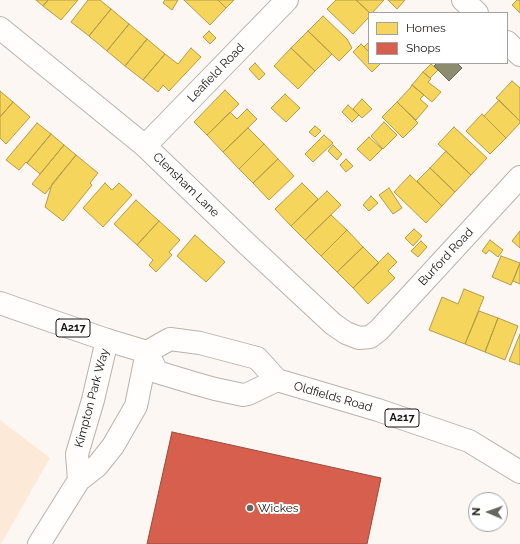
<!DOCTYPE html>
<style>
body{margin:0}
#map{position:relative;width:520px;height:544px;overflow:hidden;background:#fcf7f2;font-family:Raleway,sans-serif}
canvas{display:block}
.legend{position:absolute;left:368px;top:12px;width:140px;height:52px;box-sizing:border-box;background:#fff;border:1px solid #a3a2a1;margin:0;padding:5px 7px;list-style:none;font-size:12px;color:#191613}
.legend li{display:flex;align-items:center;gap:8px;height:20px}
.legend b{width:20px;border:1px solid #a3a2a1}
.north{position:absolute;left:468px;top:492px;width:40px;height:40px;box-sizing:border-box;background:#fff;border:1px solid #a3a2a1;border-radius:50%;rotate:272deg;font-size:11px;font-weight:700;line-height:16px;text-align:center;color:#191613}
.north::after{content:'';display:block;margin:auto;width:14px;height:18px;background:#686561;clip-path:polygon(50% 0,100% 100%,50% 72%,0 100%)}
</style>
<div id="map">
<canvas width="520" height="544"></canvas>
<ul class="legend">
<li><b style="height:11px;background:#f6d55c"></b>Homes</li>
<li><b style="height:11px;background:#d6604d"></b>Shops</li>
</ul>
<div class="north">N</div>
</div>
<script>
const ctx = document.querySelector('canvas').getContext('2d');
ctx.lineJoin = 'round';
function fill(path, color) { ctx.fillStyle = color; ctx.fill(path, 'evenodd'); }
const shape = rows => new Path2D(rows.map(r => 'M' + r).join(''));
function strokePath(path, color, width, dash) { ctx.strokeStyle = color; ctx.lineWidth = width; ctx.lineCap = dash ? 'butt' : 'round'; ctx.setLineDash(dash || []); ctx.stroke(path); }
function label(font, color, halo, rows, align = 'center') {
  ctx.font = font + ' Raleway,sans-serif'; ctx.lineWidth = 4; ctx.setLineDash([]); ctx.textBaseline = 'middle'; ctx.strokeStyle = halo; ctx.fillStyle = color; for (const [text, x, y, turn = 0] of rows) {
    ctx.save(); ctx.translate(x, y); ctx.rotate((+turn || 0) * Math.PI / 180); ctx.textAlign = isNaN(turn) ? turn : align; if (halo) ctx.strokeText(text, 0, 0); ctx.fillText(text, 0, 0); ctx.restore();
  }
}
fill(shape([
 [0,420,50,458,1,544,0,544]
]), '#fde9d8');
const homes = shape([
 [36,0,48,0,43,6,36,0],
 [48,0,78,0,61,20,43,6,48,0],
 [88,0,100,0,111,9,89,36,71,22,88,0],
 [165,0,178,0,172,10,163,3,165,0],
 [184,0,218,0,226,8,210,25,184,0],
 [218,0,234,0,226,8,218,0],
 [336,0,356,0,370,13,369,13,369,17,353,34,327,9,336,0],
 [356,0,384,0,372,13,370,13,356,0],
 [388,0,405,0,397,9,388,0],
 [517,0,520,0,520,13,512,5,517,0],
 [111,9,129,24,107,51,89,36,111,9],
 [323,16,347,39,352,48,339,61,308,31,323,16],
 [129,24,147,39,125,66,107,51,129,24],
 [209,31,216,38,210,44,203,37,209,31],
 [308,31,332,54,315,71,291,48,308,31],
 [147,39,165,54,143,80,125,66,147,39],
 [369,42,369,52,364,47,369,42],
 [361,44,369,52,369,63,381,63,372,72,353,52,361,44],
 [191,48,201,57,169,91,163,85,158,92,143,80,165,54,178,64,191,48],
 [291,48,315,71,298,89,274,66,291,48],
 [255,63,265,74,259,80,249,69,255,63],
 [431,64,438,70,430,78,423,72,431,64],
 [423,72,431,79,428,82,441,92,432,102,412,85,423,72],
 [512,81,520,88,520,121,496,98,512,81],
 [412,85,424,95,420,99,428,106,416,120,397,102,411,87,412,85],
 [225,90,239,104,207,135,194,122,225,90],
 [0,91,13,102,0,117,0,91],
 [285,94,300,108,286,122,271,108,285,94],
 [362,99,372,109,362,118,353,109,362,99],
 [499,100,520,121,520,123,506,138,484,116,499,100],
 [13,102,30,117,6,144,0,138,0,117,13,102],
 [397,102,418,123,403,138,382,117,397,102],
 [348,105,359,115,352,122,342,112,348,105],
 [247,109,257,119,223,152,207,135,230,112,237,119,247,109],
 [482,114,506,138,490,154,466,131,482,114],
 [384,122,397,135,383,149,371,136,384,122],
 [37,123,51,134,27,163,26,162,19,170,6,160,37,123],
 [315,126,321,131,315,137,309,132,315,126],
 [454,127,487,158,471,175,438,144,454,127],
 [248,128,264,144,239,169,223,152,248,128],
 [51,134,64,145,40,174,27,163,51,134],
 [324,135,333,143,313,162,305,154,324,135],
 [369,137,382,149,370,161,357,149,369,137],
 [264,144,278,159,253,183,239,169,264,144],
 [64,145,76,155,45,194,32,184,64,145],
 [333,145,342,154,337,160,328,151,333,145],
 [446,151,471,175,455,192,430,168,446,151],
 [76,155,98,173,90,183,92,185,63,221,45,207,52,184,76,155],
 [278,159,294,176,269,200,253,183,278,159],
 [346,159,353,166,346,172,340,165,346,159],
 [430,168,455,192,442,206,417,181,430,168],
 [410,175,442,206,426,223,394,192,410,175],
 [105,183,112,190,119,183,132,195,103,227,83,208,105,183],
 [302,183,318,199,291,226,275,209,302,183],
 [389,188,402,208,393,214,379,195,389,188],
 [327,191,341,205,305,240,291,226,327,191],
 [371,196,378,203,369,211,363,205,371,196],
 [136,200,159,221,137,245,114,224,136,200],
 [331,215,347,230,321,256,305,240,331,215],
 [159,221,180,240,169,252,172,255,156,272,149,265,153,260,137,245,159,221],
 [414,229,422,236,413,246,405,238,414,229],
 [347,230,363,247,337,272,321,256,347,230],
 [520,231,520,248,512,241,520,231],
 [195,235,225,262,206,282,177,256,195,235],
 [490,240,503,250,498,257,489,250,486,254,482,251,490,240],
 [421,241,427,247,418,257,411,251,421,241],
 [363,247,379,263,353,288,337,272,363,247],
 [388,253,397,262,388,271,395,278,368,304,353,288,388,253],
 [501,256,520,263,511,285,492,277,501,256],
 [520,263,520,284,513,281,520,263],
 [464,289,484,297,465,344,429,330,442,297,458,304,464,289],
 [479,311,498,318,485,352,465,344,479,311],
 [498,318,518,326,505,360,485,352,498,318],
 [520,334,520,365,509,361,520,334]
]);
fill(homes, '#f6d55c');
strokePath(homes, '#b49c46', 1);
const shops = shape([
 [172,432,381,478,367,544,147,544,172,432]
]);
fill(shops, '#d6604d');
strokePath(shops, '#9d4a3c', 1);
const industry = shape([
 [437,63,457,63,462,68,449,81,434,66,437,63]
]);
fill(industry, '#8c8c6e');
strokePath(industry, '#6a6953', 1);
const minor = shape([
 [463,0,477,13],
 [0,28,145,146,247,244,333,324,346,333,359,338,370,337,379,330,520,177],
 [507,42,520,55],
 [145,146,287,0],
 [79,480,77,454,93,400,107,340],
 [39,544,79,480,97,466,113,446,136,406,147,352]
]);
const highway = shape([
 [0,303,107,340,147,352,170,339,200,343,257,358,277,380,378,410,469,441,520,472],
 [147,352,157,372,197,384,215,389,243,395,248,394,277,380]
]);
strokePath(minor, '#b7b3af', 24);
strokePath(highway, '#b7b3af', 24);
strokePath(minor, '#fffefd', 22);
strokePath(highway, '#fffefd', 22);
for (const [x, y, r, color] of [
 [250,508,4,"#686561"]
]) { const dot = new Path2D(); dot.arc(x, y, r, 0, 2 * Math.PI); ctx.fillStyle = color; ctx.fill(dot); strokePath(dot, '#fff', 1.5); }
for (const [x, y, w] of [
 [73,328,34],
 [402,418,34]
]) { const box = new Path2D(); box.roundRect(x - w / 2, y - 9, w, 18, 3); ctx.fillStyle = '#fff'; ctx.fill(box); strokePath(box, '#191613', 1); }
label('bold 11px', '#191613', null, [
 ["A217",73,328],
 ["A217",402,418]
]);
label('12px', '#191613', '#fff', [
 ["Leafield Road",216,73,-46],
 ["Clensham Lane",186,185,44],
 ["Burford Road",446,257,-47],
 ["Oldfields Road",333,397,16],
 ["Kimpton Park Way",92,398,-75]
]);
label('12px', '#191613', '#fff', [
 ["Wickes",258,508]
], 'left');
</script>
